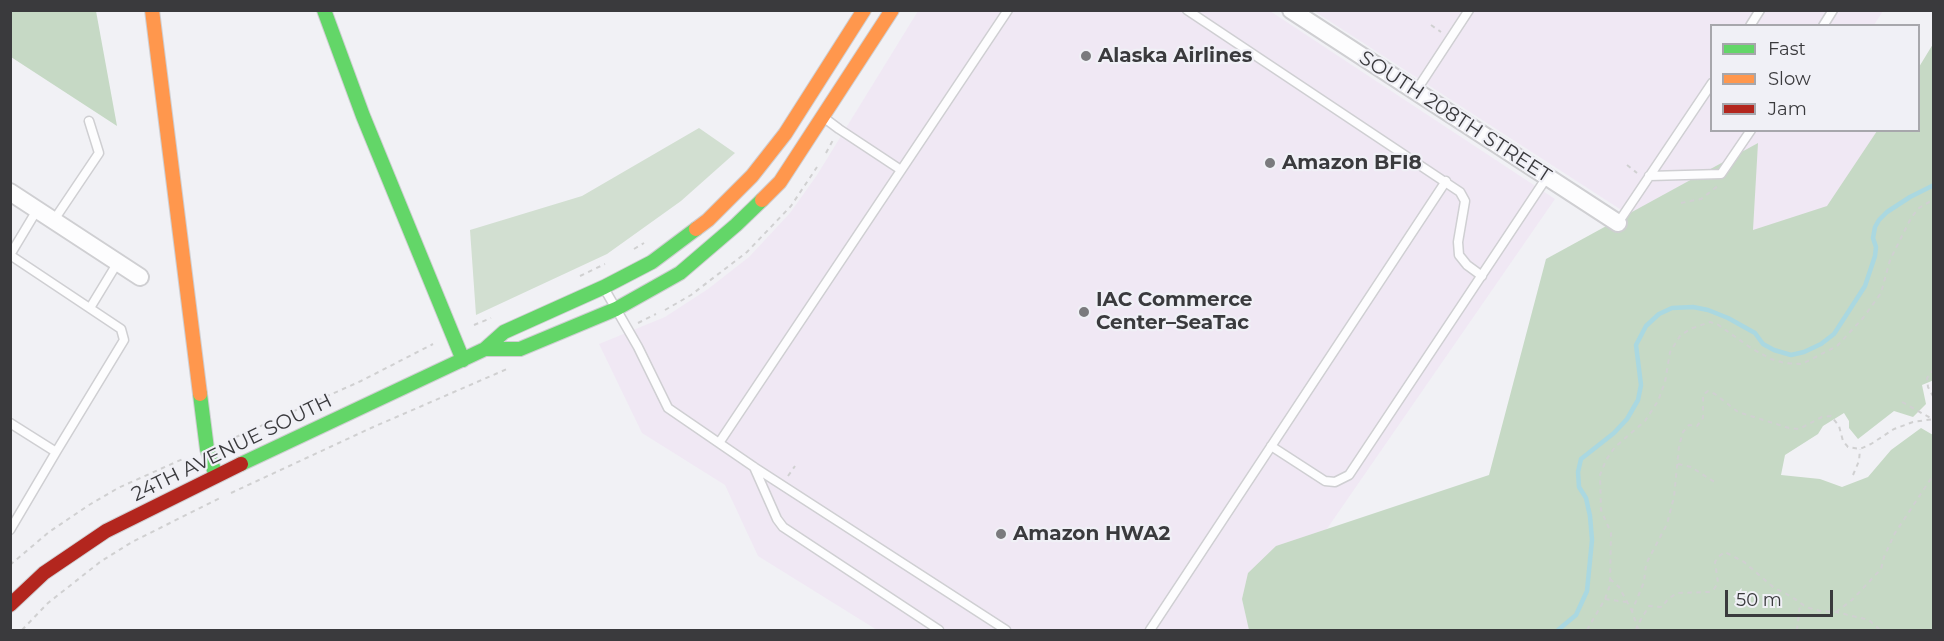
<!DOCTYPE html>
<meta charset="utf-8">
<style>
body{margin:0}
#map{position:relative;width:1944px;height:641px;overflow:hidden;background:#f1f1f5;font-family:Montserrat,sans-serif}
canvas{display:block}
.frame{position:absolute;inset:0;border:12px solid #3a3a3d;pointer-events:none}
.legend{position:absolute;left:1710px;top:24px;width:210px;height:108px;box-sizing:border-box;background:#f0f0f6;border:2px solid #a7a7ac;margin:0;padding:8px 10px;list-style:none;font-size:18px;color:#3a3a3d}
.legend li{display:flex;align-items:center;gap:12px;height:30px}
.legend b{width:30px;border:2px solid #a7a7ac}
.scale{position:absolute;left:1725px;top:590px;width:108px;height:27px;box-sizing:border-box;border:3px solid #3a3a3d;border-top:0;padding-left:8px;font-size:18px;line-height:21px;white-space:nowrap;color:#3a3a3d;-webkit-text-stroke:4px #f0f0f6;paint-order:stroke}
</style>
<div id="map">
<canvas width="1944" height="641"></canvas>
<div class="frame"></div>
<ul class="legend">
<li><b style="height:8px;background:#63d668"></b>Fast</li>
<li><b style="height:8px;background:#ff974d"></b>Slow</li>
<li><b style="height:8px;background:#b3261e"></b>Jam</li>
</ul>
<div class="scale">50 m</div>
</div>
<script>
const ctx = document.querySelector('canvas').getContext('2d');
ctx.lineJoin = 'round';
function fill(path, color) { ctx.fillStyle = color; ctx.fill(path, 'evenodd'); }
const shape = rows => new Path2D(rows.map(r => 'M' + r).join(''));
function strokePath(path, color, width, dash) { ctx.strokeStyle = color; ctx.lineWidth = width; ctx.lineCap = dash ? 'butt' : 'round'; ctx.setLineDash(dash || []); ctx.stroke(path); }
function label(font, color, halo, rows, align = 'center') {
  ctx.font = font + ' Montserrat,sans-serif'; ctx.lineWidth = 4.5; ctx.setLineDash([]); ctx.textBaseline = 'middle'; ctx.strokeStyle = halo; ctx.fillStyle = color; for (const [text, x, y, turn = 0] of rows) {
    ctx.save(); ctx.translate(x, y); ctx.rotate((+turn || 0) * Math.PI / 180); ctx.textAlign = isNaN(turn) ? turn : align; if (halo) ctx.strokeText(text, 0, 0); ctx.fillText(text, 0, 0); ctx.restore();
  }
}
fill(shape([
 [918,11,1270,11,1555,199,1257,630,877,630,758,556,725,485,642,433,599,344,665,317,708,289,749,257,790,213,817,175],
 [1314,11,1883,11,1874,25,1712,26,1712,130,1882,131,1802,327]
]), '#f0e8f4');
fill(shape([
 [699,128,735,153,681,201,607,254,476,315,470,230,582,196]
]), '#d2dfd1');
fill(shape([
 [10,11,96,11,117,126,11,57],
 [1933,44,1934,380,1922,385,1926,404,1913,417,1894,411,1858,439,1849,428,1849,421,1844,413,1823,426,1818,434,1785,455,1781,475,1820,479,1842,487,1868,477,1891,450,1921,428,1933,435,1933,630,1249,630,1242,599,1248,573,1276,546,1489,475,1546,259,1758,143,1753,230,1827,206,1877,131,1918,130,1919,67]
]), '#c6d9c5');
strokePath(shape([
 [1558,630,1576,615,1587,591,1592,540,1590,516,1586,498,1579,487,1578,472,1581,459,1614,433,1627,419,1638,400,1641,385,1636,345,1646,326,1659,314,1672,308,1693,307,1708,310,1728,318,1755,333,1763,344,1774,350,1791,355,1804,352,1821,344,1834,334,1865,286,1875,256,1876,247,1873,238,1875,227,1879,220,1887,212,1910,197,1934,185]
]), '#aad8e1', 4.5);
const lane = shape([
 [1187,10,1460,192,1465,201,1458,242,1459,255,1467,265,1482,276],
 [1750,26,1760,10],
 [1823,26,1833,10],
 [1416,91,1469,10],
 [823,117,839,129,901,170],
 [1649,176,1721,174,1751,130],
 [54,220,99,153,89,121],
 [1618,223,1712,83],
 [10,255,121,329,124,340,56,452,10,423],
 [10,255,37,210],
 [604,288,638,347,668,408,754,467,1006,630],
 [90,308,118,262],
 [719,443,1008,10],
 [1271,446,1325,481,1335,482,1349,475,1547,177],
 [754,467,777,519,783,527,939,630],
 [10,530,56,452],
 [1150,630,1446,181]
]);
const street = shape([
 [1291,10,1618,223],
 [10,192,140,277]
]);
const fast = shape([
 [324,10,363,116,463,360],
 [485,349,520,349,616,309,680,273,736,225,762,200],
 [200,394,207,449,216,476],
 [241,464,485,349,504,332,604,287,652,262,696,229]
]);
const slow = shape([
 [152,10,200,394],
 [762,200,780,182,892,10],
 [696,229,708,220,752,176,785,134,864,10]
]);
const jam = shape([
 [10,605,44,573,106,531,241,464]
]);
strokePath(lane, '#cfcfd2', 11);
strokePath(street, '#cfcfd2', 20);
strokePath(fast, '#cfcfd2', 16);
strokePath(slow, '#cfcfd2', 16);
strokePath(jam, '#cfcfd2', 16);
strokePath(shape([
 [1431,25,1441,32],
 [826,153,833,140],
 [1627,165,1637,173],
 [1392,169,1396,162],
 [1681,203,1701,199,1719,185],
 [634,249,644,243],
 [580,276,605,264],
 [665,310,691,295,747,252,791,206,817,167],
 [638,323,656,314],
 [474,325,491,318],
 [1934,369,1927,378,1928,387,1934,398],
 [1902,402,1934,420],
 [227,441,361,381,433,344],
 [1678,464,1691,467,1716,483],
 [1853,475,1859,461,1860,449],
 [788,476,795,466],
 [231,493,371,428,507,369],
 [10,565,49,532,89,505,118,488,185,458],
 [1610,579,1619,587,1632,611],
 [1605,599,1626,602],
 [1836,612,1852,600,1881,569,1884,557,1895,533,1934,474],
 [22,630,48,603,100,562,132,542,220,498],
 [1587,630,1605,599,1610,585,1611,533,1601,510,1600,475,1606,460,1615,447,1645,421,1658,401,1665,382,1670,352,1680,336,1690,329,1710,322,1717,324,1751,348,1771,359,1785,363,1802,364,1837,346,1863,318,1881,293,1890,260,1911,218,1919,208,1934,199],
 [1636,630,1637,626,1632,611,1644,582,1646,564,1667,524,1674,497,1679,446,1683,432,1689,425,1697,426,1703,418,1703,395,1708,391,1715,394,1738,412,1789,428,1799,429,1822,417,1831,416,1839,426,1843,441,1848,447,1860,449,1871,444,1894,429,1913,422,1934,419],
 [1639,630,1637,626,1649,606,1662,607,1668,599,1677,593,1709,592,1714,589,1718,583,1715,562,1718,557,1725,552,1744,562,1773,587,1792,597,1806,607,1820,611,1836,612,1869,620,1880,630],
 [1797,630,1800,604]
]), '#d0d0d1', 2, [4.5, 4.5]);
strokePath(lane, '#fdfdfe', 8);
strokePath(street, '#fdfdfe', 16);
strokePath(fast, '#63d668', 14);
strokePath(slow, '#ff974d', 14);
strokePath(jam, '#b3261e', 14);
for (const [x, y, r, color] of [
 [1086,56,6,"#7a7a7d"],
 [1270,163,6,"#7a7a7d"],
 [1084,312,6,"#7a7a7d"],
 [1001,534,6,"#7a7a7d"]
]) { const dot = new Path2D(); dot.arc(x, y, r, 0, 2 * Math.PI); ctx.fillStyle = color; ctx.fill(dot); strokePath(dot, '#f0f0f6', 2); }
label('bold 20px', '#3a3a3d', '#f0f0f6', [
 ["Alaska Airlines",1098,56],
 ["Amazon BFI8",1282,163],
 ["IAC Commerce",1096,300],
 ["Center–SeaTac",1096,323],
 ["Amazon HWA2",1013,534]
], 'left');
label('20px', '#3a3a3d', '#f0f0f6', [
 ["SOUTH 208TH STREET",1455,117,33],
 ["24TH AVENUE SOUTH",232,448,-26]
]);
</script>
